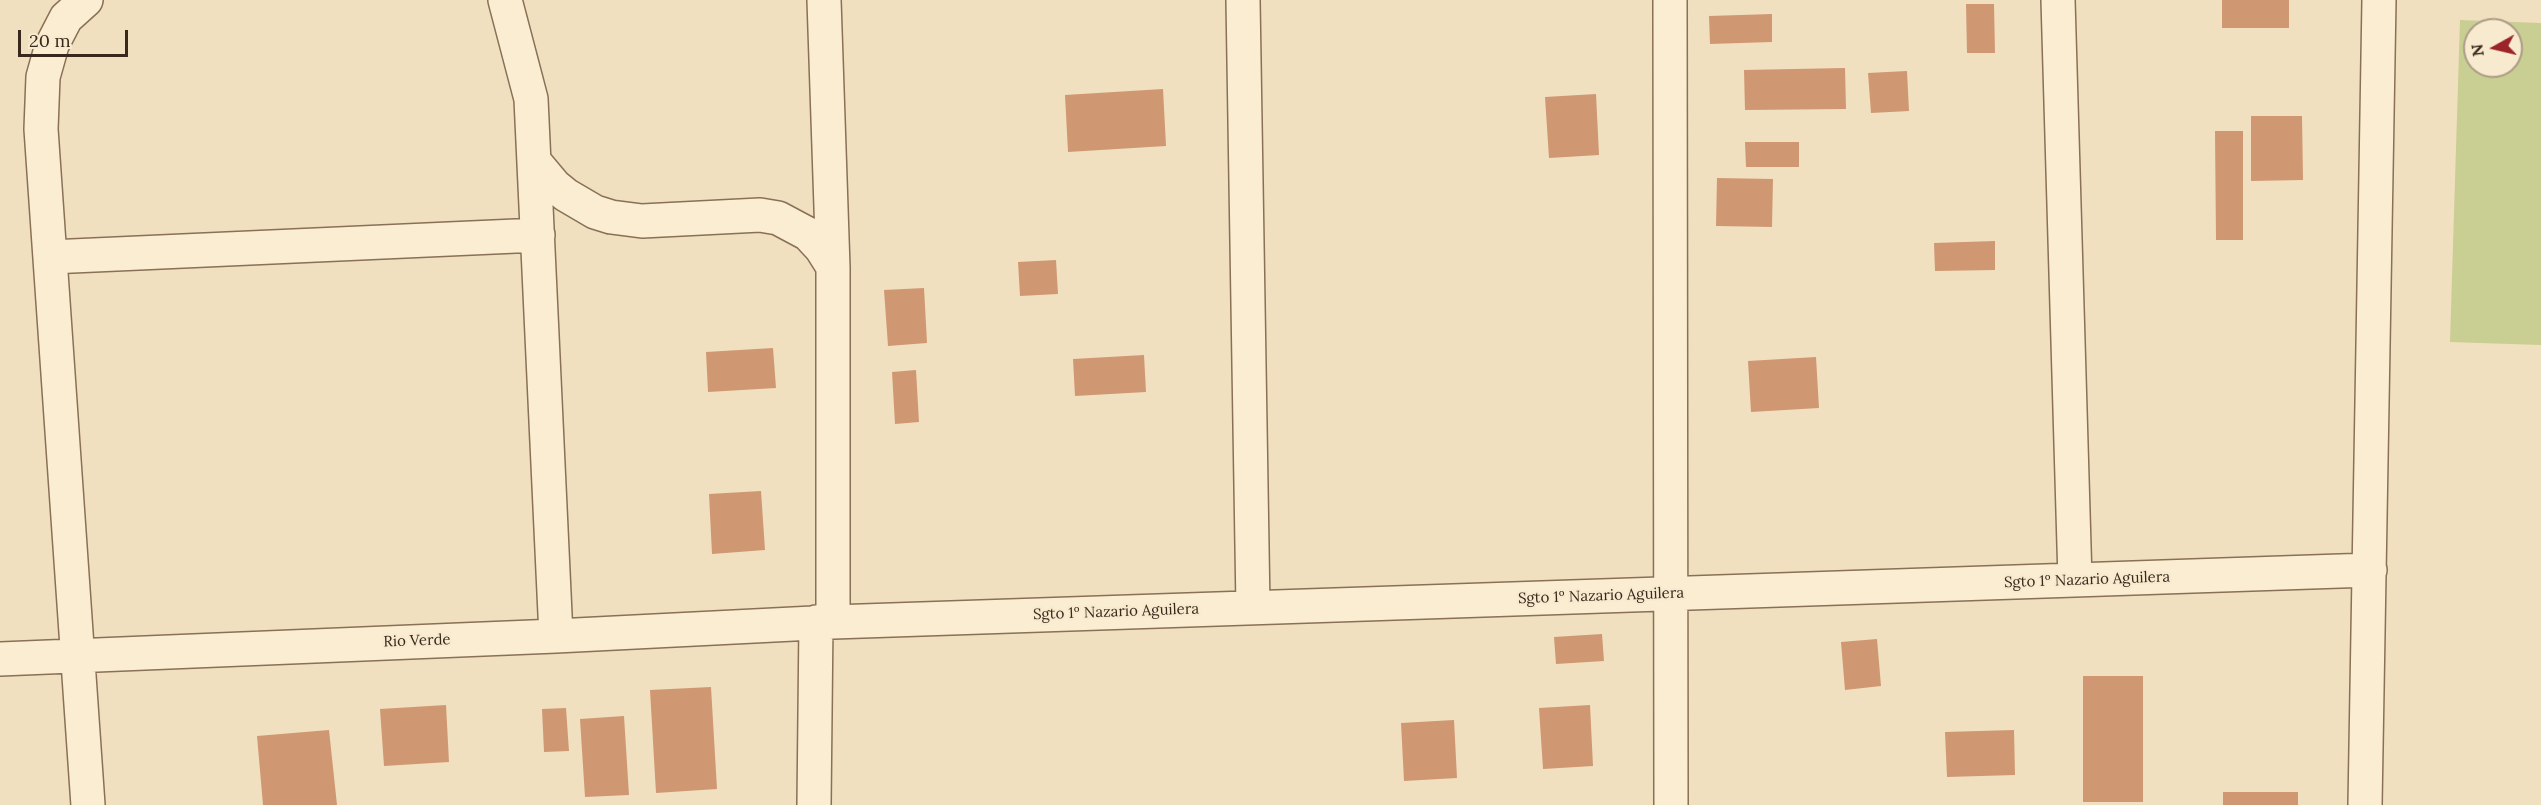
<!DOCTYPE html>
<meta charset="utf-8">
<style>
body{margin:0}
#map{position:relative;width:2541px;height:805px;overflow:hidden;background:#f0e0bf;font-family:Lora,serif}
canvas{display:block}
.north{position:absolute;left:2463px;top:18px;width:60px;height:60px;box-sizing:border-box;background:#f7eacf;border:2px solid #ab9d87;border-radius:50%;rotate:262deg;font-size:16px;font-weight:700;line-height:24px;text-align:center;color:#38291c}
.north::after{content:'';display:block;margin:auto;width:21px;height:27px;background:#9b2428;clip-path:polygon(50% 0,100% 100%,50% 72%,0 100%)}
.scale{position:absolute;left:18px;top:30px;width:110px;height:27px;box-sizing:border-box;border:3px solid #38291c;border-top:0;padding-left:8px;font-size:18px;line-height:21px;white-space:nowrap;color:#38291c;-webkit-text-stroke:4px #f7eacf;paint-order:stroke}
</style>
<div id="map">
<canvas width="2541" height="805"></canvas>
<div class="north">N</div>
<div class="scale">20 m</div>
</div>
<script>
const ctx = document.querySelector('canvas').getContext('2d');
ctx.lineJoin = 'round';
function fill(path, color) { ctx.fillStyle = color; ctx.fill(path, 'evenodd'); }
const shape = rows => new Path2D(rows.map(r => 'M' + r).join(''));
function strokePath(path, color, width, dash) { ctx.strokeStyle = color; ctx.lineWidth = width; ctx.lineCap = dash ? 'butt' : 'round'; ctx.setLineDash(dash || []); ctx.stroke(path); }
function label(font, color, halo, rows, align = 'center') {
  ctx.font = font + ' Lora,serif'; ctx.lineWidth = 4.5; ctx.setLineDash([]); ctx.textBaseline = 'middle'; ctx.strokeStyle = halo; ctx.fillStyle = color; for (const [text, x, y, turn = 0] of rows) {
    ctx.save(); ctx.translate(x, y); ctx.rotate((+turn || 0) * Math.PI / 180); ctx.textAlign = isNaN(turn) ? turn : align; if (halo) ctx.strokeText(text, 0, 0); ctx.fillText(text, 0, 0); ctx.restore();
  }
}
fill(shape([
 [2460,20,2541,23,2541,345,2450,342],
 [2475,30,2511,30,2511,66,2475,66]
]), '#c9ce92');
fill(shape([
 [2222,0,2289,0,2289,28,2222,28],
 [1966,4,1994,4,1995,53,1967,53],
 [1772,14,1772,42,1710,44,1709,16],
 [1845,68,1846,109,1745,110,1744,70],
 [1907,71,1909,111,1871,113,1868,73],
 [1163,89,1166,146,1068,152,1065,95],
 [1596,94,1599,155,1549,158,1545,97],
 [2251,116,2302,116,2303,180,2251,181],
 [2215,131,2243,131,2243,240,2216,240],
 [1745,142,1799,142,1799,167,1746,167],
 [1717,178,1773,179,1772,227,1716,226],
 [1995,241,1995,270,1935,271,1934,243],
 [1056,260,1058,294,1020,296,1018,262],
 [924,288,927,343,888,346,884,290],
 [773,348,776,388,708,392,706,352],
 [1144,355,1146,392,1075,396,1073,359],
 [1816,357,1819,408,1751,412,1748,361],
 [916,370,919,422,895,424,892,372],
 [761,491,765,550,712,554,709,494],
 [1602,634,1604,661,1556,664,1554,637],
 [1877,639,1881,686,1845,690,1841,642],
 [2083,676,2143,676,2143,802,2083,802],
 [711,687,717,789,656,793,650,690],
 [446,705,449,762,384,766,380,709],
 [1590,705,1593,766,1543,769,1539,708],
 [566,708,569,751,544,752,542,709],
 [624,716,629,795,585,797,580,719],
 [1454,720,1457,778,1404,781,1401,723],
 [329,730,337,805,263,805,257,736],
 [2014,730,2015,775,1947,777,1945,732],
 [2223,792,2298,792,2298,805,2223,805]
]), '#d09773');
const minor = shape([
 [86,0,66,18,52,45,43,77,41,129,88,805],
 [505,0,531,99,556,636],
 [824,0,833,267,833,622],
 [1243,0,1253,607],
 [1670,0,1671,805],
 [2058,0,2075,580],
 [534,161,555,186,566,195,595,212,611,217,642,221,760,215,778,218,808,234,821,248,833,267],
 [50,257,538,235],
 [0,659,556,636,833,622,2370,570],
 [814,805,816,622],
 [2365,805,2379,0]
]);
strokePath(minor, '#897056', 36);
strokePath(minor, '#faedd2', 33);
label('15px', '#38291c', '#f7eacf', [
 ["Sgto 1º Nazario Aguilera",2087,580,-2],
 ["Sgto 1º Nazario Aguilera",1601,596,-2],
 ["Sgto 1º Nazario Aguilera",1116,612,-2],
 ["Rio Verde",417,641,-2]
]);
</script>
